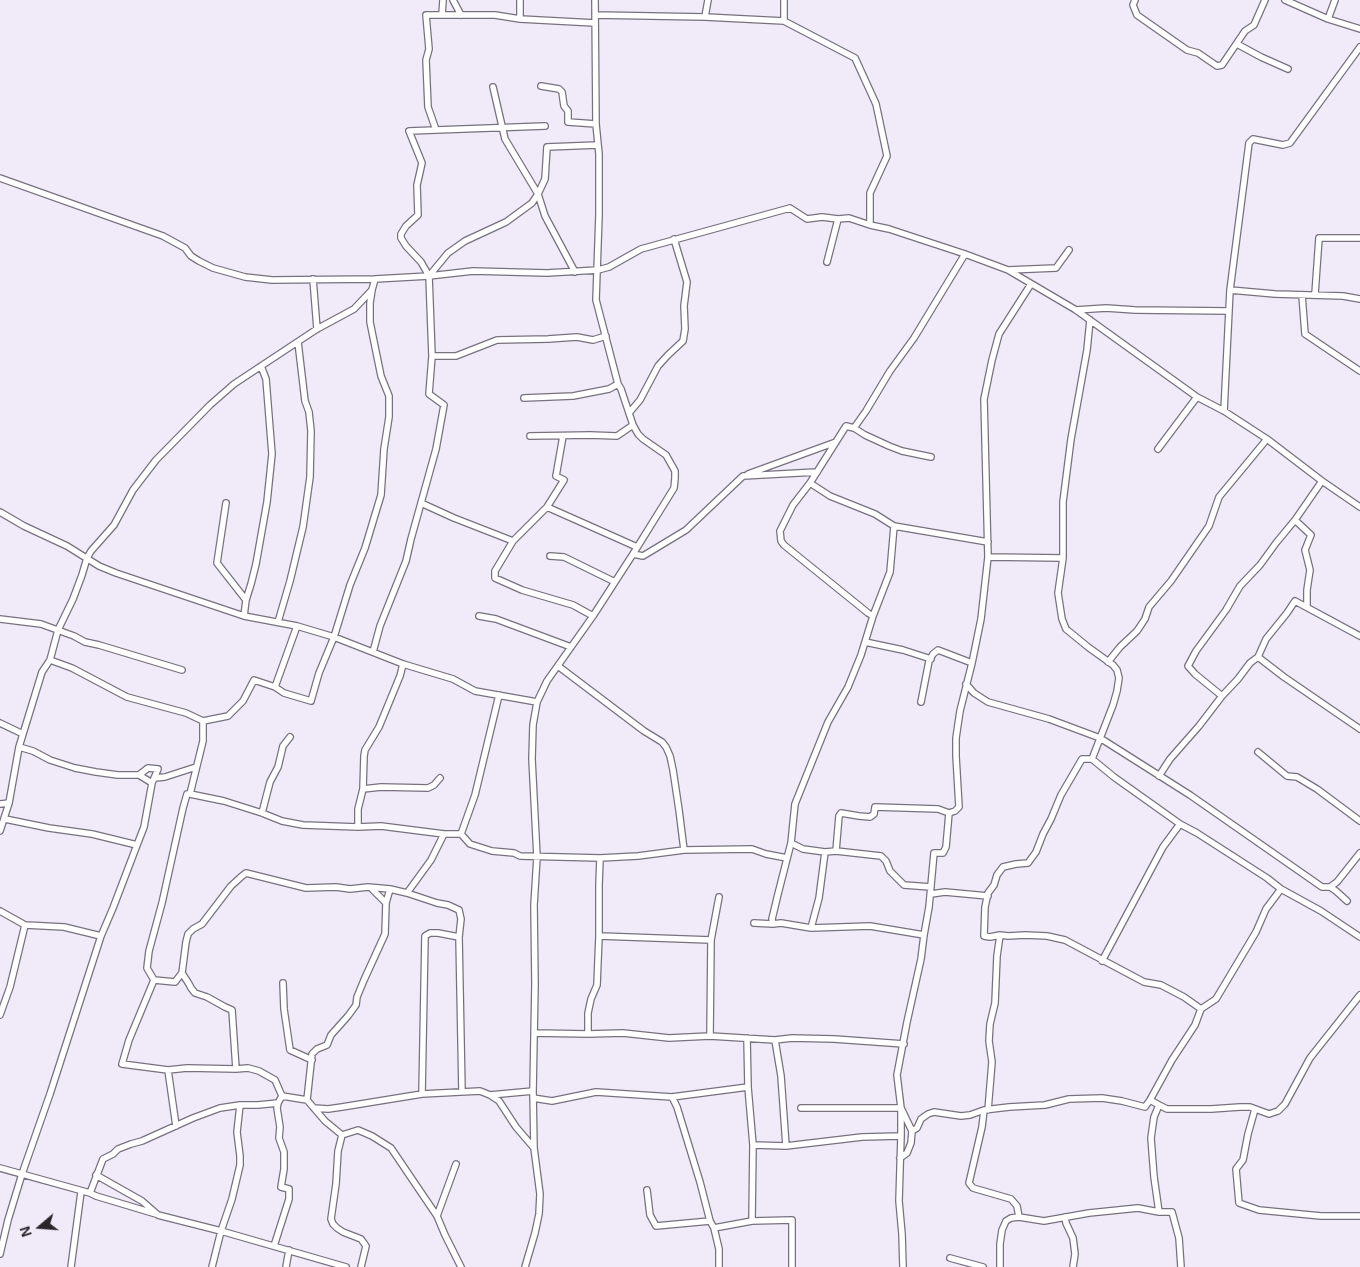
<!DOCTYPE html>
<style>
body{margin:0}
#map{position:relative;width:1360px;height:1267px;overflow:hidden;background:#f0eaf9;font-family:Helvetica,sans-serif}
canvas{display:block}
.north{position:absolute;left:15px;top:1202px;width:50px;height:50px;-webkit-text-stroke:4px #f0eaf9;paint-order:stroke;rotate:252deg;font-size:14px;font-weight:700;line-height:20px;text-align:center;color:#28252b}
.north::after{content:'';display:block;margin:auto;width:18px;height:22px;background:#28252b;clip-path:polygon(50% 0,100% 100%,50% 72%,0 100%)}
</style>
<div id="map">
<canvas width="1360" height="1267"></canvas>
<div class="north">N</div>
</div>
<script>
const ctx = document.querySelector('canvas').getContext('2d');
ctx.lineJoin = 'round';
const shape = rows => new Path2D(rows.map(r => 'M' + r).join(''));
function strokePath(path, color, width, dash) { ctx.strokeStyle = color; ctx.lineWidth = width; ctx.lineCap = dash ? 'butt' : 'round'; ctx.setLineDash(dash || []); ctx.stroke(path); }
const street = shape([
 [453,0,461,15],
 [1135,0,1133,5,1137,15,1187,50,1198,53,1217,66,1222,65,1245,31,1254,25,1265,0],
 [1285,0,1328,19,1360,29],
 [442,15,443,0],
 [595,15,705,17,784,21,855,58,876,104,887,156,870,193,870,225],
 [705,17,708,0],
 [520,19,520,0],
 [1328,19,1335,0],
 [784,21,784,0],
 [1237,44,1261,57,1288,69],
 [541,86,559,89,562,92,564,106,568,111,568,122,596,124],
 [493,87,505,139,538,194,545,216,575,272],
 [436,130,545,126],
 [0,178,163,236,185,248,191,256,199,261,213,268,245,277,272,280,375,279,429,276,473,271,547,273,598,270,609,267,641,249,790,208,807,219,822,217,838,219,849,218,870,225,889,229,965,254,1008,270,1076,310,1197,397,1224,411,1267,439,1322,481,1360,507],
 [827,262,838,219],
 [1008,270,1056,268,1069,250],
 [429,276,448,253,465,241,506,222,532,203,538,194,545,179,547,147,598,145],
 [313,279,317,329],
 [1230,290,1275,294,1343,296,1360,299],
 [1315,294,1319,238,1360,238],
 [1302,295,1305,334,1360,371],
 [1076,310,1106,308,1135,310,1229,311],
 [1090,320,1087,350,1071,439,1063,502,1063,558,1058,593,1062,619,1066,629,1088,647,1113,665,1117,670,1119,678,1117,691,1113,705,1092,759,1114,777,1180,824,1197,833,1267,878,1281,889,1321,911,1360,937],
 [432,356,456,356,497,340,548,339,577,337,593,340,606,336],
 [524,398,573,396,609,389,618,384],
 [1224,411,1230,290,1249,143,1253,139,1283,145,1290,143,1360,47],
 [629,413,640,400,658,366,668,355,683,341,685,329,684,306,687,282,674,239],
 [854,428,865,435,889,446,902,451,931,457],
 [530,436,590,435,617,436,633,425],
 [563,436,556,476,564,480,547,507,513,541,495,571,495,578,522,590,573,605,593,616],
 [1158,449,1197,397],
 [748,474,836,442],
 [810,483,830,496,875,514,894,526,988,542],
 [226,503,217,563,246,600],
 [421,503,454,518,513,541],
 [547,507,637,547],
 [0,512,24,526,67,546,99,566,116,573,244,616,297,626,334,637,403,664,453,679,475,691,537,702],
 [633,554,643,556,686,530,743,476,817,472],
 [550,556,564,557,615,582],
 [988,557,984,399,992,360,999,334,1031,284],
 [1307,607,1307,590,1310,570,1305,550,1311,535,1295,520,1322,481],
 [244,616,246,600,251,584,256,564,267,502,272,454,266,379,261,366],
 [479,616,496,619,571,647],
 [873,616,868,613,784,545,781,541,780,531,793,505,810,483,846,426,854,428,866,411,890,371,914,338,965,254],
 [0,619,41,624,74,636,85,642,99,645,182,670],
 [278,622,290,581,303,527,310,477,311,431,309,412,305,401,298,342],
 [297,626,275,687,284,693,311,701,319,673,334,637,350,585,365,548,381,495,384,449,389,417,389,396,381,376,370,322,370,303,372,290],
 [865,642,903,650,931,659],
 [373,652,380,626,406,561,411,539,436,449,444,405,429,394,432,356,429,276,421,262,406,246,401,238,401,234,406,226,418,215,417,185,422,163,409,131,436,130,428,107,426,60,429,49,426,15,495,15,520,19,595,23],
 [1258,657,1266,639,1287,613,1295,601,1360,636],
 [50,660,72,668,127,697,186,713,203,721],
 [1108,662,1120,647,1137,631,1145,619,1149,607,1171,581,1209,526,1219,497,1267,439],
 [558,666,644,731,662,742,666,747,670,756,673,770,679,810,684,850],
 [966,684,974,693,988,702,1049,719,1100,738,1190,795,1322,887,1330,887,1337,882,1360,853],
 [275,687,254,680,243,701,228,716,203,721,203,741,190,794,187,794,183,808,162,903,149,951,147,968,154,980,175,982,182,973,186,942,188,934,193,929,202,924,231,886,242,876,246,873,306,888,336,887,350,889,368,887,390,889,407,893,431,860,444,834],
 [1222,696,1195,674,1188,666,1196,651,1226,610,1240,586,1260,565,1276,543,1295,520],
 [921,702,929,661,933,654,938,650,972,663],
 [0,723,23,734],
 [19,747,33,751,50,760,75,768,96,772,118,775,139,775,148,768,158,769,152,783,144,827,137,845],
 [1258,752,1287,776,1297,777,1317,789,1360,821],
 [1092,759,1082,759,1061,795,1051,819,1043,834,1036,852,1028,863,1016,864,1003,867,997,875,994,885,988,893,985,907,984,936,990,937,1000,935,1008,936,1025,935,1047,936,1065,940,1144,982,1161,985,1184,997,1201,1009],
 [139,775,152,783],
 [1159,776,1170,759,1199,726,1222,696,1238,679,1250,663,1258,657,1284,677,1360,729],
 [155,778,165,777,196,767],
 [363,789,381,787,428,788,434,785,440,778],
 [190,794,224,801,262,813,282,821,303,825,358,827,381,826,444,834,461,834,470,844,492,851,514,853,520,856,600,858,638,856,684,850,752,849,766,854,787,858],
 [0,804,9,803],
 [262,813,270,782,278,767,283,746,290,737],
 [358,827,358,809,363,789,364,756,365,750,379,727,400,676,403,664],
 [0,831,9,803,19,747,42,672,50,660,58,630,73,599,82,575,87,558,91,551,114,525,133,490,156,460,210,405,234,384,317,329,354,309,372,290,375,279],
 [461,834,475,795,499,695],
 [791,843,803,849,825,852,819,898,811,928,870,926,924,935],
 [836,851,839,816,841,813,859,816,870,817,874,814,875,807,938,809,949,813],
 [825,852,836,851,881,856,886,861,890,871,904,885,931,887],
 [1330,887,1336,891,1347,901],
 [372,889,386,903],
 [407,893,437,903,448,905,459,910,461,919,459,937,462,1092],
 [931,894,945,892,988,896],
 [0,911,25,925,64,927,101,936],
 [754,923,773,924],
 [811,928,781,923,773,924,772,919,778,894,791,843,795,804,828,722,848,687,861,655,873,616,890,572,894,526],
 [599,936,711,940],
 [1102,961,1163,847,1180,824],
 [182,973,189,984,191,988,195,993,207,997,225,1007,232,1010,236,1069],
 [154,980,129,1040,122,1064,168,1070,176,1126],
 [283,983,284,1009,290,1050,312,1060],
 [0,1015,10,987,25,925],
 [534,1033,588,1034,623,1033,669,1038,710,1036,775,1040,792,1038,834,1039,904,1044],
 [588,1034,588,1013,591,999,597,985,599,936,599,885,600,858],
 [710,1036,711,940,719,897],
 [747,1038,748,1087,753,1145,752,1221],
 [775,1040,781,1076,786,1146],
 [168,1070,187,1068,236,1069,248,1068,259,1071,275,1080,282,1096],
 [422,1094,425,936,430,933,438,933,459,937],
 [490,1095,499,1101,516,1127,534,1148],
 [672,1097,677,1107,700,1182,710,1221,714,1228,719,1249,719,1267],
 [533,1098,552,1101,596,1092,672,1097,748,1087],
 [307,1100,312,1054,317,1049,327,1045,331,1035,348,1016,356,1005,357,997,364,980,385,934,386,903,390,889],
 [1150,1100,1159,1105,1154,1117,1151,1138,1154,1177,1159,1212],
 [1159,1105,1167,1109,1211,1109,1240,1107,1250,1107,1269,1114,1278,1111,1285,1104,1310,1058,1360,995],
 [314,1108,328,1109,342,1107,422,1094,480,1091,490,1095,533,1091],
 [801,1108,901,1108,912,1131,917,1128,921,1119,928,1114,934,1112,961,1116,970,1115,984,1110,1009,1107,1045,1105,1069,1099,1102,1098,1122,1101,1145,1107,1150,1100,1172,1060,1195,1025,1201,1009,1216,999,1256,932,1266,909,1281,889],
 [1255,1109,1248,1134,1243,1160,1236,1169,1239,1203,1259,1210,1321,1216,1360,1216],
 [984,1110,982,1127,969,1183,973,1188,1011,1199,1017,1206,1019,1217],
 [988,1110,992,1062,989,1041,990,1024,995,1003,997,956,1000,935],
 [342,1135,338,1151,336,1184,331,1219,333,1224,337,1228,343,1232,361,1239,366,1246,361,1267],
 [753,1145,786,1146,862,1137,901,1136],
 [900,1158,907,1153,911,1143,912,1131],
 [0,1168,90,1193,96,1196,156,1214],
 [96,1175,142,1201,158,1215,221,1231,346,1267],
 [647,1190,650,1215,656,1226,710,1221],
 [90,1193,103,1159,113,1154,118,1149,131,1144,142,1141,193,1118,220,1108,240,1105,258,1105,278,1103,282,1096,307,1100,325,1121,342,1135,358,1130,372,1136,391,1148,437,1216,445,1235,461,1267],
 [437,1216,456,1164],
 [1065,1217,1066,1223,1073,1238,1075,1254,1073,1267],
 [714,1228,752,1221,792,1220,792,1267],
 [274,1246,289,1199,289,1189,281,1187,284,1169,284,1152,279,1138,280,1127,277,1108,278,1103],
 [0,1254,8,1220,22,1174,50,1094,101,936,113,908,137,845,92,834,49,828,5,819],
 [950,1258,983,1267],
 [71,1267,81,1192],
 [212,1267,221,1231,232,1199,240,1165,240,1156,237,1132,240,1105],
 [286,1267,289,1250],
 [525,1267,535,1233,539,1214,540,1194,534,1148,533,1091,535,984,534,905,537,857,532,759,533,725,537,702,547,681,593,616,633,554,674,488,675,478,675,471,666,455,643,439,638,434,633,425,621,389,618,384,596,300,599,215,599,154,596,124,595,0],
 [903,1267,902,1234,899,1201,901,1136,901,1108,897,1075,907,1022,921,959,924,935,929,907,934,853,943,853,946,847,949,813,955,811,959,807,956,756,956,738,960,711,972,663,981,619,988,557,1063,558],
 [1000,1267,1000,1244,1002,1230,1006,1221,1011,1218,1019,1217,1044,1221,1089,1213,1138,1208,1159,1212,1172,1212,1179,1238,1181,1267]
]);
strokePath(street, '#77717e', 8);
strokePath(street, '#fff', 5.5);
</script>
